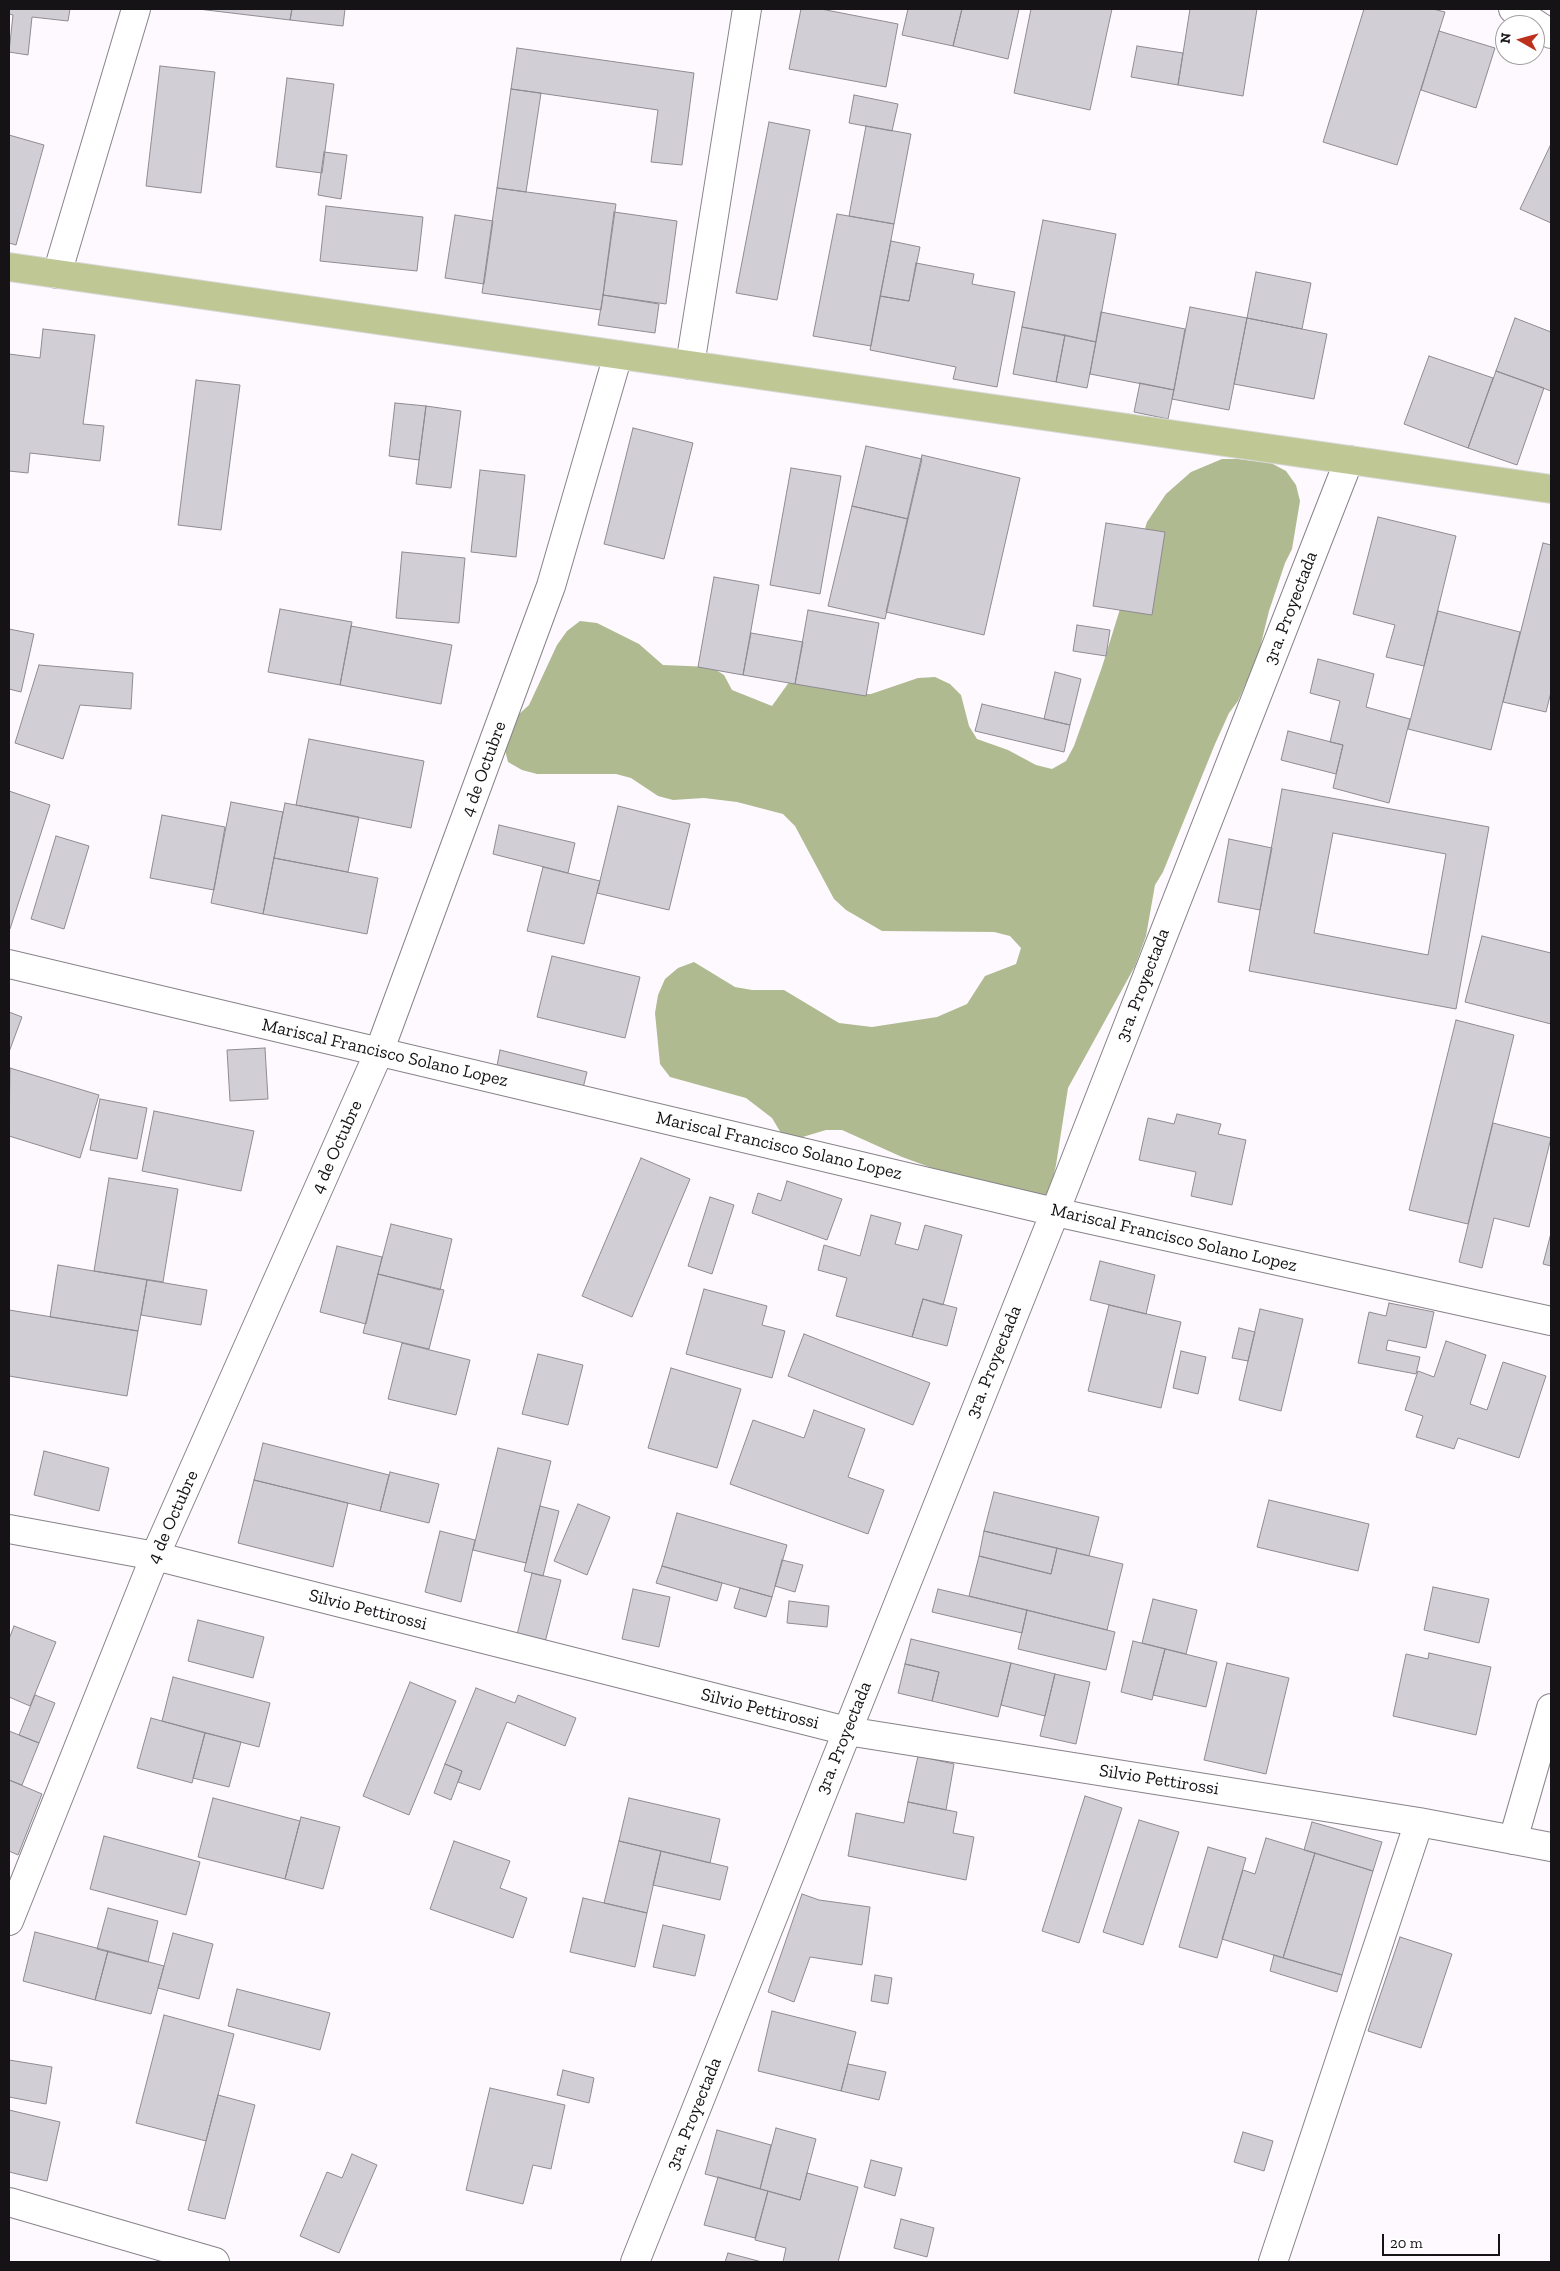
<!DOCTYPE html>
<style>
body{margin:0}
#map{position:relative;width:1560px;height:2271px;overflow:hidden;background:#fef9ff;font-family:"Zilla Slab",serif}
canvas{display:block}
.frame{position:absolute;inset:0;border:10px solid #161316;pointer-events:none}
.north{position:absolute;left:1495px;top:15px;width:50px;height:50px;box-sizing:border-box;background:#fff;border:1px solid #a2a1a2;border-radius:50%;rotate:277deg;font-size:14px;font-weight:700;line-height:20px;text-align:center;color:#161316}
.north::after{content:'';display:block;margin:auto;width:18px;height:22px;background:#bc301d;clip-path:polygon(50% 0,100% 100%,50% 72%,0 100%)}
.scale{position:absolute;left:1382px;top:2234px;width:118px;height:22px;box-sizing:border-box;border:2px solid #161316;border-top:0;padding-left:6px;font-size:15px;line-height:18px;white-space:nowrap;color:#161316;-webkit-text-stroke:4px #fff;paint-order:stroke}
</style>
<div id="map">
<canvas width="1560" height="2271"></canvas>
<div class="frame"></div>
<div class="north">N</div>
<div class="scale">20 m</div>
</div>
<script>
const ctx = document.querySelector('canvas').getContext('2d');
ctx.lineJoin = 'round';
function fill(path, color) { ctx.fillStyle = color; ctx.fill(path, 'evenodd'); }
const shape = rows => new Path2D(rows.map(r => 'M' + r).join(''));
function strokePath(path, color, width, dash) { ctx.strokeStyle = color; ctx.lineWidth = width; ctx.lineCap = dash ? 'butt' : 'round'; ctx.setLineDash(dash || []); ctx.stroke(path); }
function label(font, color, halo, rows, align = 'center') {
  ctx.font = font + ' "Zilla Slab",serif'; ctx.lineWidth = 4.5; ctx.setLineDash([]); ctx.textBaseline = 'middle'; ctx.strokeStyle = halo; ctx.fillStyle = color; for (const [text, x, y, turn = 0] of rows) {
    ctx.save(); ctx.translate(x, y); ctx.rotate((+turn || 0) * Math.PI / 180); ctx.textAlign = isNaN(turn) ? turn : align; if (halo) ctx.strokeText(text, 0, 0); ctx.fillText(text, 0, 0); ctx.restore();
  }
}
fill(shape([
 [1222,459,1238,459,1271,463,1286,471,1296,485,1300,501,1292,549,1285,563,1269,611,1258,656,1238,701,1229,713,1215,744,1163,872,1155,885,1146,936,1135,966,1068,1088,1056,1165,1049,1196,1036,1206,902,1157,842,1130,826,1130,796,1139,781,1133,772,1118,746,1098,670,1077,660,1064,655,1013,658,995,665,979,678,968,694,962,735,987,752,990,784,990,839,1023,872,1027,937,1017,967,1004,985,976,1016,964,1021,948,1010,936,994,932,882,931,846,910,834,899,795,826,783,814,737,802,704,798,673,800,658,796,631,778,616,774,537,774,522,770,508,762,504,746,517,716,529,705,557,645,567,631,580,621,597,623,639,644,663,665,711,667,724,675,732,690,772,706,792,678,854,694,871,694,918,678,935,677,950,684,961,695,969,726,977,739,1008,750,1036,765,1052,769,1066,761,1074,746,1102,667,1147,522,1166,494,1191,472]
]), '#afba91');
const building = shape([
 [9,9,70,9,68,21,32,17,28,55,9,52,13,15,9,14,9,9],
 [198,9,292,9,290,20,198,9],
 [292,9,345,9,343,26,290,20,292,9],
 [801,9,821,9,898,24,886,87,789,69,801,9],
 [908,9,962,9,953,46,902,35,908,9],
 [962,9,1019,9,1008,59,953,46,962,9],
 [1031,9,1112,9,1090,110,1014,93,1031,9],
 [1190,9,1257,9,1243,96,1178,85,1190,9],
 [1364,9,1433,9,1445,12,1397,165,1323,142,1364,9],
 [1439,31,1495,48,1476,108,1421,90,1439,31],
 [1137,46,1183,53,1178,85,1131,77,1137,46],
 [517,48,694,73,682,165,651,162,658,110,511,89,517,48],
 [160,66,215,72,201,193,146,186,160,66],
 [287,78,334,84,322,173,276,167,287,78],
 [511,89,541,93,526,192,497,188,511,89],
 [854,95,898,104,892,131,849,123,854,95],
 [769,122,810,130,777,300,736,293,769,122],
 [866,126,911,134,894,224,849,216,866,126],
 [9,135,44,145,16,245,9,243,9,135],
 [1551,144,1551,223,1520,209,1551,144],
 [324,152,347,155,341,199,318,195,324,152],
 [497,188,616,204,601,310,482,293,497,188],
 [326,206,423,217,417,271,320,261,326,206],
 [614,212,677,221,666,304,603,295,614,212],
 [837,214,894,224,871,346,813,336,837,214],
 [455,215,493,221,484,284,445,278,455,215],
 [1043,220,1116,234,1096,342,1022,327,1043,220],
 [891,241,920,247,909,301,880,296,891,241],
 [916,263,974,274,972,284,1015,292,997,387,953,379,956,367,870,350,880,296,909,301,916,263],
 [1256,272,1311,283,1302,329,1247,318,1256,272],
 [603,295,659,304,655,333,598,325,603,295],
 [1190,307,1247,318,1229,410,1172,399,1190,307],
 [1101,312,1185,329,1174,390,1090,374,1101,312],
 [1247,318,1327,334,1314,399,1234,384,1247,318],
 [1515,318,1551,332,1551,391,1496,371,1515,318],
 [1022,327,1065,335,1056,382,1013,374,1022,327],
 [43,329,95,335,83,424,104,426,100,461,30,453,28,473,9,471,9,354,40,358,43,329],
 [1065,335,1096,342,1087,388,1056,382,1065,335],
 [1429,356,1493,378,1468,448,1404,424,1429,356],
 [1496,371,1544,388,1517,465,1468,448,1496,371],
 [196,380,240,385,221,530,178,525,196,380],
 [1140,383,1174,390,1168,419,1134,412,1140,383],
 [395,403,426,406,419,460,389,456,395,403],
 [426,406,461,411,451,488,416,484,426,406],
 [633,428,693,443,664,559,604,544,633,428],
 [866,446,922,459,908,519,852,506,866,446],
 [922,455,1020,478,984,635,886,612,922,455],
 [791,468,841,476,820,594,770,585,791,468],
 [480,470,525,475,516,557,471,552,480,470],
 [852,506,908,519,885,619,828,606,852,506],
 [1378,517,1456,536,1424,666,1386,657,1395,625,1353,614,1378,517],
 [1106,523,1165,532,1152,615,1093,606,1106,523],
 [1543,543,1551,545,1551,692,1546,712,1503,702,1543,543],
 [402,552,465,558,459,623,396,618,402,552],
 [714,577,759,585,743,675,698,667,714,577],
 [280,609,352,622,340,685,268,672,280,609],
 [808,610,879,623,866,696,795,684,808,610],
 [1438,611,1520,632,1491,750,1408,729,1438,611],
 [1077,625,1110,630,1106,656,1073,651,1077,625],
 [351,626,452,645,441,704,340,685,351,626],
 [9,629,34,634,21,692,9,689,9,629],
 [751,633,803,642,795,684,743,675,751,633],
 [1318,659,1374,674,1366,707,1410,719,1389,803,1333,788,1343,745,1330,742,1340,701,1310,693,1318,659],
 [39,665,133,673,131,709,80,705,63,759,15,743,39,665],
 [1055,672,1081,679,1070,725,1044,719,1055,672],
 [982,704,1070,725,1064,752,975,731,982,704],
 [1288,731,1343,745,1336,774,1281,760,1288,731],
 [309,739,424,761,411,828,296,805,309,739],
 [1282,789,1489,827,1456,1009,1249,971,1282,789],
 [1333,833,1446,854,1428,955,1314,933,1333,833],
 [9,791,50,805,10,929,9,929,9,791],
 [231,802,283,812,263,914,211,903,231,802],
 [285,803,359,817,348,872,274,858,285,803],
 [618,806,690,824,669,910,597,893,618,806],
 [162,815,225,827,214,890,150,878,162,815],
 [499,825,575,843,568,873,493,854,499,825],
 [56,836,89,846,64,929,31,919,56,836],
 [1229,839,1272,848,1260,910,1218,902,1229,839],
 [274,858,378,878,367,934,263,914,274,858],
 [543,867,600,881,584,944,527,931,543,867],
 [1482,936,1551,953,1551,1024,1465,1002,1482,936],
 [552,956,640,977,625,1038,537,1017,552,956],
 [9,1012,22,1017,9,1052,9,1012],
 [1456,1020,1514,1035,1468,1224,1409,1210,1456,1020],
 [265,1048,268,1099,230,1101,227,1050,265,1048],
 [500,1050,587,1072,582,1092,496,1071,500,1050],
 [10,1068,99,1095,80,1158,9,1136,10,1068],
 [100,1099,147,1108,137,1159,90,1150,100,1099],
 [154,1111,254,1131,241,1191,142,1171,154,1111],
 [1177,1114,1221,1124,1218,1134,1246,1140,1232,1205,1191,1196,1196,1172,1139,1160,1148,1118,1174,1124,1177,1114],
 [1493,1123,1551,1138,1529,1227,1494,1218,1482,1268,1459,1262,1493,1123],
 [641,1158,690,1179,632,1317,582,1296,641,1158],
 [109,1178,178,1189,163,1282,94,1271,109,1178],
 [787,1181,842,1199,827,1240,752,1213,758,1193,781,1201,787,1181],
 [710,1197,734,1205,712,1274,688,1266,710,1197],
 [871,1215,901,1223,895,1244,918,1250,925,1225,962,1235,943,1305,923,1299,912,1337,836,1316,847,1278,818,1270,824,1245,860,1256,871,1215],
 [391,1224,452,1239,440,1290,378,1274,391,1224],
 [1551,1233,1551,1266,1543,1264,1551,1233],
 [337,1246,382,1257,366,1324,320,1312,337,1246],
 [1100,1261,1155,1275,1146,1314,1090,1300,1100,1261],
 [58,1265,147,1280,138,1331,50,1317,58,1265],
 [378,1274,444,1290,429,1349,363,1333,378,1274],
 [147,1280,207,1290,201,1325,141,1315,147,1280],
 [704,1289,767,1306,762,1325,785,1331,772,1378,686,1354,704,1289],
 [923,1299,957,1308,947,1346,912,1337,923,1299],
 [1389,1303,1434,1312,1426,1348,1388,1340,1386,1350,1420,1357,1416,1374,1358,1363,1369,1312,1386,1316,1389,1303],
 [1109,1305,1181,1322,1161,1408,1088,1391,1109,1305],
 [1260,1309,1303,1319,1281,1411,1239,1400,1260,1309],
 [9,1310,138,1331,127,1396,9,1376,9,1310],
 [1239,1328,1255,1332,1248,1361,1232,1358,1239,1328],
 [804,1334,930,1383,913,1425,788,1376,804,1334],
 [1446,1341,1486,1355,1470,1404,1487,1410,1503,1362,1546,1376,1519,1458,1458,1438,1454,1449,1416,1437,1423,1416,1405,1410,1418,1371,1434,1377,1446,1341],
 [402,1343,470,1360,456,1415,388,1399,402,1343],
 [1181,1351,1206,1357,1198,1394,1173,1388,1181,1351],
 [538,1354,583,1365,568,1425,522,1414,538,1354],
 [671,1368,741,1389,717,1468,648,1448,671,1368],
 [814,1410,865,1429,848,1477,884,1490,868,1534,730,1484,753,1420,804,1438,814,1410],
 [263,1443,389,1475,380,1511,254,1480,263,1443],
 [498,1448,551,1461,526,1563,473,1550,498,1448],
 [44,1451,109,1468,99,1511,34,1495,44,1451],
 [390,1472,439,1484,429,1523,380,1511,390,1472],
 [254,1480,348,1503,333,1567,238,1543,254,1480],
 [994,1492,1099,1517,1089,1556,984,1531,994,1492],
 [1269,1500,1369,1524,1358,1571,1257,1547,1269,1500],
 [578,1504,610,1517,587,1575,554,1561,578,1504],
 [540,1506,559,1511,543,1576,524,1571,540,1506],
 [677,1513,787,1545,772,1597,662,1566,677,1513],
 [440,1531,475,1540,461,1602,425,1592,440,1531],
 [984,1531,1057,1548,1051,1574,979,1556,984,1531],
 [1057,1548,1123,1564,1107,1630,969,1596,979,1556,1051,1574,1057,1548],
 [782,1560,803,1565,795,1592,775,1586,782,1560],
 [662,1566,722,1583,717,1601,656,1583,662,1566],
 [532,1573,561,1580,543,1650,515,1643,532,1573],
 [1433,1587,1489,1599,1479,1643,1424,1630,1433,1587],
 [740,1588,772,1597,766,1617,734,1608,740,1588],
 [633,1589,670,1597,659,1647,622,1639,633,1589],
 [938,1589,1027,1610,1022,1633,932,1612,938,1589],
 [1153,1599,1197,1610,1186,1654,1142,1643,1153,1599],
 [789,1601,829,1606,827,1627,787,1623,789,1601],
 [1027,1610,1115,1632,1106,1670,1018,1649,1027,1610],
 [198,1620,264,1637,253,1678,188,1661,198,1620],
 [14,1626,56,1642,30,1706,9,1697,9,1639,14,1626],
 [911,1639,1011,1663,998,1717,932,1701,939,1672,905,1664,911,1639],
 [1133,1641,1165,1649,1152,1700,1121,1692,1133,1641],
 [1165,1649,1217,1662,1206,1707,1153,1695,1165,1649],
 [1429,1653,1491,1667,1476,1735,1393,1716,1406,1654,1428,1659,1429,1653],
 [1011,1663,1055,1674,1045,1716,1001,1705,1011,1663],
 [1227,1663,1289,1678,1266,1774,1204,1760,1227,1663],
 [905,1664,939,1672,932,1701,898,1693,905,1664],
 [1055,1674,1090,1682,1076,1744,1040,1736,1055,1674],
 [173,1677,270,1703,259,1747,162,1721,173,1677],
 [410,1682,456,1701,409,1815,363,1796,410,1682],
 [476,1688,515,1703,518,1695,576,1718,565,1746,507,1722,480,1790,458,1782,462,1771,445,1764,476,1688],
 [35,1695,55,1703,39,1743,19,1735,35,1695],
 [151,1718,205,1733,192,1783,137,1768,151,1718],
 [9,1731,39,1743,22,1785,9,1780,9,1731],
 [205,1733,241,1742,229,1787,193,1778,205,1733],
 [918,1756,954,1764,946,1810,908,1802,918,1756],
 [445,1764,462,1771,451,1800,434,1793,445,1764],
 [9,1780,42,1794,18,1855,9,1851,9,1780],
 [1085,1796,1122,1808,1079,1943,1042,1931,1085,1796],
 [213,1798,300,1821,285,1879,198,1857,213,1798],
 [629,1798,720,1819,710,1863,619,1841,629,1798],
 [908,1802,957,1812,953,1833,974,1837,966,1880,848,1856,856,1813,904,1823,908,1802],
 [301,1817,340,1827,323,1889,285,1879,301,1817],
 [1139,1820,1179,1832,1143,1945,1103,1932,1139,1820],
 [1312,1822,1382,1842,1373,1871,1304,1850,1312,1822],
 [104,1836,200,1862,186,1915,90,1889,104,1836],
 [1266,1838,1315,1853,1283,1958,1222,1939,1243,1870,1255,1874,1266,1838],
 [454,1841,510,1861,500,1888,527,1898,513,1938,430,1909,454,1841],
 [619,1841,661,1851,647,1913,604,1903,619,1841],
 [1208,1847,1246,1858,1217,1958,1179,1947,1208,1847],
 [661,1851,728,1867,720,1900,653,1885,661,1851],
 [1315,1853,1373,1871,1342,1975,1283,1958,1315,1853],
 [802,1894,819,1900,870,1907,862,1965,810,1957,794,2002,768,1992,802,1894],
 [583,1898,647,1913,635,1967,570,1952,583,1898],
 [108,1908,158,1921,148,1962,97,1949,108,1908],
 [663,1925,705,1935,695,1976,653,1967,663,1925],
 [35,1932,108,1951,95,2000,23,1981,35,1932],
 [173,1933,213,1944,199,1999,158,1988,173,1933],
 [1400,1937,1452,1954,1421,2048,1368,2031,1400,1937],
 [108,1951,164,1966,151,2014,95,2000,108,1951],
 [1274,1955,1342,1975,1337,1992,1270,1971,1274,1955],
 [875,1975,892,1978,888,2004,871,2001,875,1975],
 [237,1989,330,2013,320,2050,228,2026,237,1989],
 [772,2011,856,2032,841,2091,758,2071,772,2011],
 [164,2015,234,2034,206,2141,136,2123,164,2015],
 [9,2060,52,2067,46,2104,9,2097,9,2060],
 [848,2064,886,2072,879,2100,841,2091,848,2064],
 [563,2070,594,2078,589,2103,557,2095,563,2070],
 [490,2088,565,2105,551,2169,533,2165,523,2204,466,2190,490,2088],
 [218,2095,255,2105,225,2219,188,2210,218,2095],
 [9,2110,60,2122,47,2181,9,2172,9,2110],
 [776,2128,816,2139,800,2200,760,2189,776,2128],
 [717,2130,771,2145,760,2189,705,2174,717,2130],
 [1243,2132,1273,2141,1264,2171,1234,2162,1243,2132],
 [352,2154,377,2165,339,2253,300,2236,327,2172,342,2178,352,2154],
 [871,2160,902,2168,895,2196,864,2187,871,2160],
 [807,2173,858,2187,838,2262,783,2262,786,2248,755,2240,768,2191,800,2200,807,2173],
 [718,2177,768,2191,755,2238,704,2225,718,2177],
 [901,2219,934,2228,927,2257,894,2248,901,2219],
 [728,2253,762,2262,725,2262,728,2253]
]);
fill(building, '#d2ced5');
strokePath(building, '#8f8b92', 1);
const minor = shape([
 [1513,9,1551,34],
 [57,274,136,9],
 [690,365,747,9],
 [9,964,1055,1212,1551,1321],
 [9,1529,155,1556,847,1731,1419,1822,1551,1847],
 [1513,1840,1551,1708],
 [9,1921,155,1556,379,1052,551,586,618,355],
 [9,2202,215,2262],
 [635,2262,1055,1212,1349,460],
 [1273,2262,1419,1822]
]);
const major = shape([
 [9,267,1551,489]
]);
strokePath(minor, '#888389', 30);
strokePath(major, '#dad9da', 30);
strokePath(minor, '#fff', 28);
strokePath(major, '#bfc895', 28);
label('18px', '#161316', '#fff', [
 ["3ra. Proyectada",1291,608,-69],
 ["4 de Octubre",484,769,-70],
 ["3ra. Proyectada",1143,985,-69],
 ["Mariscal Francisco Solano Lopez",385,1053,13],
 ["Mariscal Francisco Solano Lopez",779,1146,13],
 ["4 de Octubre",337,1147,-66],
 ["Mariscal Francisco Solano Lopez",1174,1238,13],
 ["3ra. Proyectada",994,1362,-68],
 ["4 de Octubre",173,1517,-66],
 ["Silvio Pettirossi",368,1610,14],
 ["Silvio Pettirossi",760,1709,14],
 ["3ra. Proyectada",844,1738,-68],
 ["Silvio Pettirossi",1159,1780,9],
 ["3ra. Proyectada",694,2114,-68]
]);
</script>
